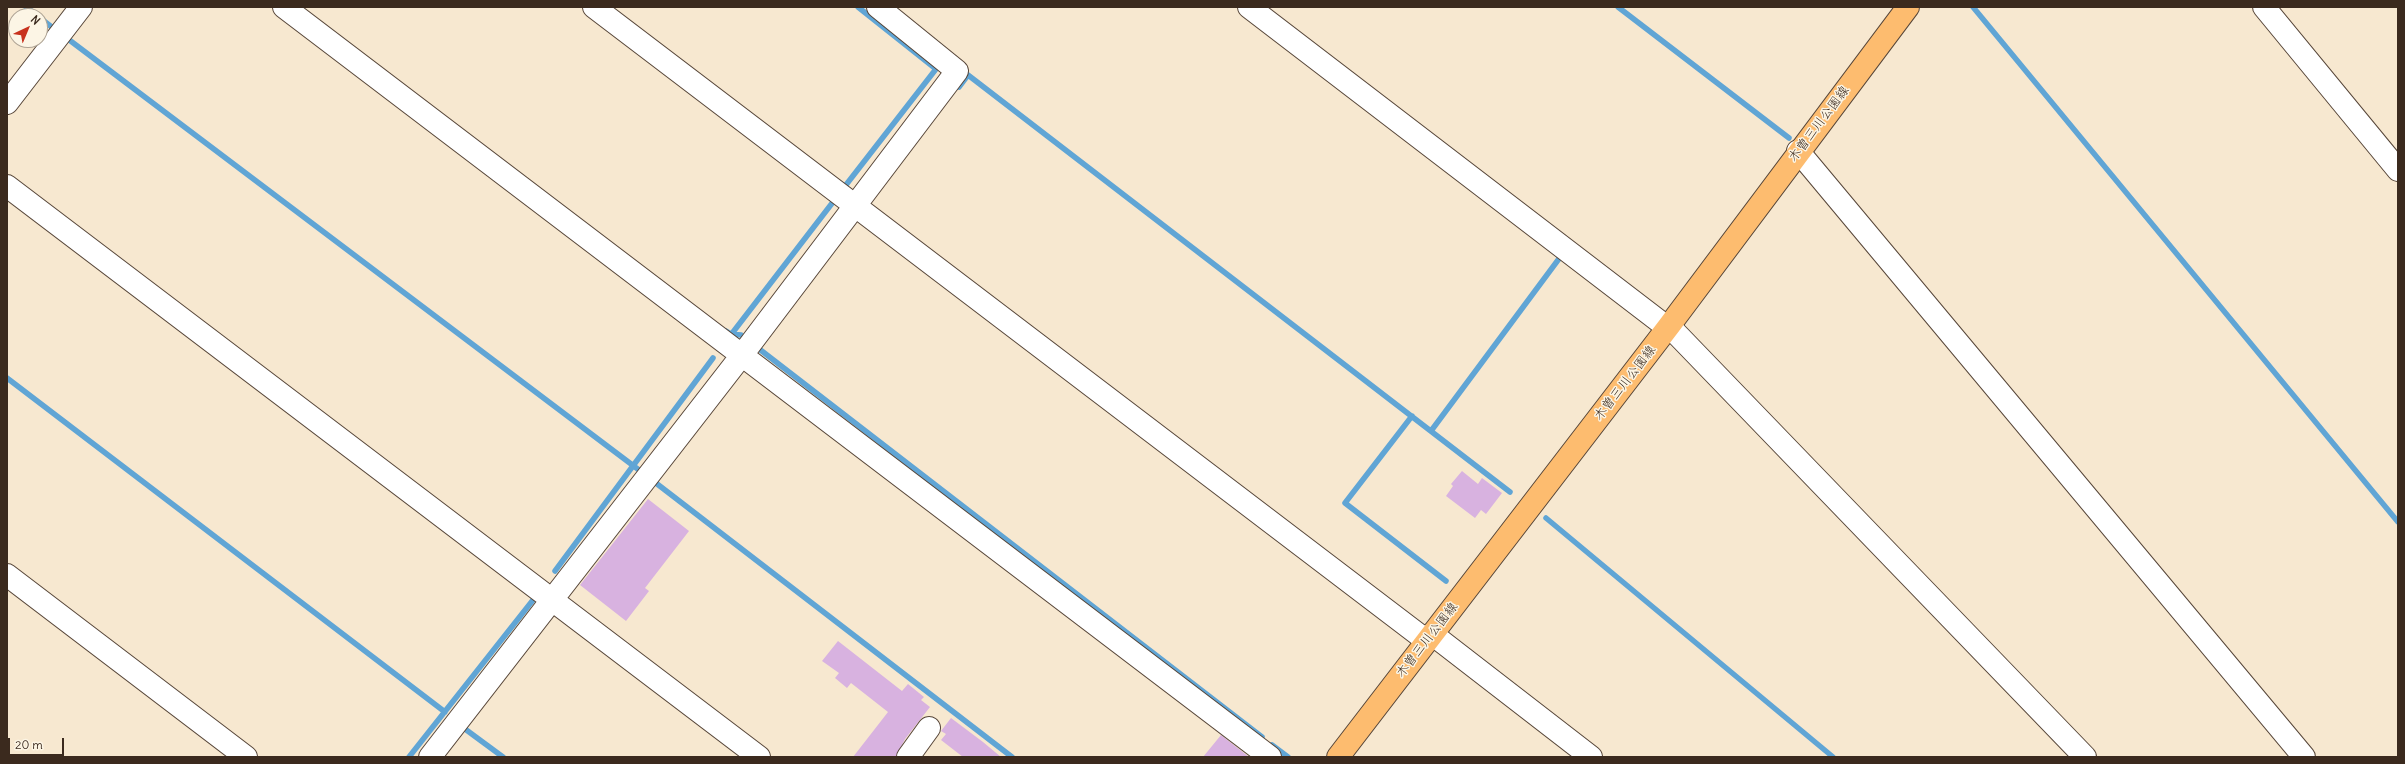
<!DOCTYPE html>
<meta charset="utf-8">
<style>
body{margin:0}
#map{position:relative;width:2405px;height:764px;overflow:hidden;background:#f7e8d0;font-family:Delius,sans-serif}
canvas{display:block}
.frame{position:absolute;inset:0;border:8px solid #3b2a1e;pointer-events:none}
.north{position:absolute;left:8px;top:8px;width:40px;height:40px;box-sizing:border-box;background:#fcf5e5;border:1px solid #afa495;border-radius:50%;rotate:44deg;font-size:11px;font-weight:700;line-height:16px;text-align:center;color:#3b2a1e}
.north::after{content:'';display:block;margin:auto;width:14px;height:18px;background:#c8321e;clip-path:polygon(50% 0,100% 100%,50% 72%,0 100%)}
.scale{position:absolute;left:8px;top:738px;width:56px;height:18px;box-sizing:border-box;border:2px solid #3b2a1e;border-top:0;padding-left:5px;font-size:12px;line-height:14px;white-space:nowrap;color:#3b2a1e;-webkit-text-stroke:3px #fcf5e5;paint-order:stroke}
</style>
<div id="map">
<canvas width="2405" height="764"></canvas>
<div class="frame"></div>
<div class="north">N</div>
<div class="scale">20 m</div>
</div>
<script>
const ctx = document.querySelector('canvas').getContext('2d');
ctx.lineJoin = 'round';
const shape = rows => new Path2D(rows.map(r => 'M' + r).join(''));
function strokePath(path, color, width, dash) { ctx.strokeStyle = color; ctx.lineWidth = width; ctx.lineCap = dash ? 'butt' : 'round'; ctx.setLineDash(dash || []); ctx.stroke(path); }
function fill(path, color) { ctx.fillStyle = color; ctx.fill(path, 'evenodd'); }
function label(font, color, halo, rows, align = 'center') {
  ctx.font = font + ' Delius,"Klee One",sans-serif'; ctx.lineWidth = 3; ctx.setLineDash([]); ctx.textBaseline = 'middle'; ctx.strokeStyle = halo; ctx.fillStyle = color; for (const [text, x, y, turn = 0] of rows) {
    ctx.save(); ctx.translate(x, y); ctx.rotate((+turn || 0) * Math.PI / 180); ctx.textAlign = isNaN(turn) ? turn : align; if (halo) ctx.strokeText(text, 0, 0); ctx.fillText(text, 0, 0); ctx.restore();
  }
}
strokePath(shape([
 [26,7,38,16],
 [1618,7,1789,138],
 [1973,7,2398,522],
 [40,18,53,28],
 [68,39,639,470],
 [955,84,959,87,968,75,1510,492],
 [842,190,936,69,858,7],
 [726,331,731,334,741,335],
 [730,336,833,202],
 [754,345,1262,737],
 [7,378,445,712],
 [1412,416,1345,503,1446,581],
 [1431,431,1561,256],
 [652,480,1012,757],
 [1546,518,1833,757],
 [555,571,713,358],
 [465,729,503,757],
 [1272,745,1288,757],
 [409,757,533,600]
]), '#60a5d5', 5.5);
fill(shape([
 [1462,471,1478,484,1482,478,1502,493,1486,514,1481,510,1475,518,1446,496,1453,486,1451,484],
 [648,499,689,531,645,588,649,591,626,621,580,585],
 [838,641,902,691,908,684,924,697,921,700,930,707,905,739,896,757,853,757,888,712,851,683,847,688,835,678,839,673,822,661],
 [951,718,983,742,1001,757,963,757,941,740,946,734,941,731],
 [1221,735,1249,757,1203,757]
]), '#d8b2e0');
const minor = shape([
 [284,7,1270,757],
 [594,7,1427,641],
 [1249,7,1668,328],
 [2264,7,2398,170],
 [7,103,81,7],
 [1798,151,2304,757],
 [7,186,759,757],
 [1669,326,2085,757],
 [7,575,246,757],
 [1432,634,1591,757],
 [430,757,742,355,957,71,878,7],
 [908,757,929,728]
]);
const major = shape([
 [1338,757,1669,326,1908,7]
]);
strokePath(minor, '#574639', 24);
strokePath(major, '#574639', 24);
strokePath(minor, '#fff', 22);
strokePath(major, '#fdbc6f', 22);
label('13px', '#3b2a1e', '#fcf5e5', [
 ["木曽三川公園線",1819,124,-53],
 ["木曽三川公園線",1625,383,-52],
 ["木曽三川公園線",1427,640,-52]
]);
</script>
